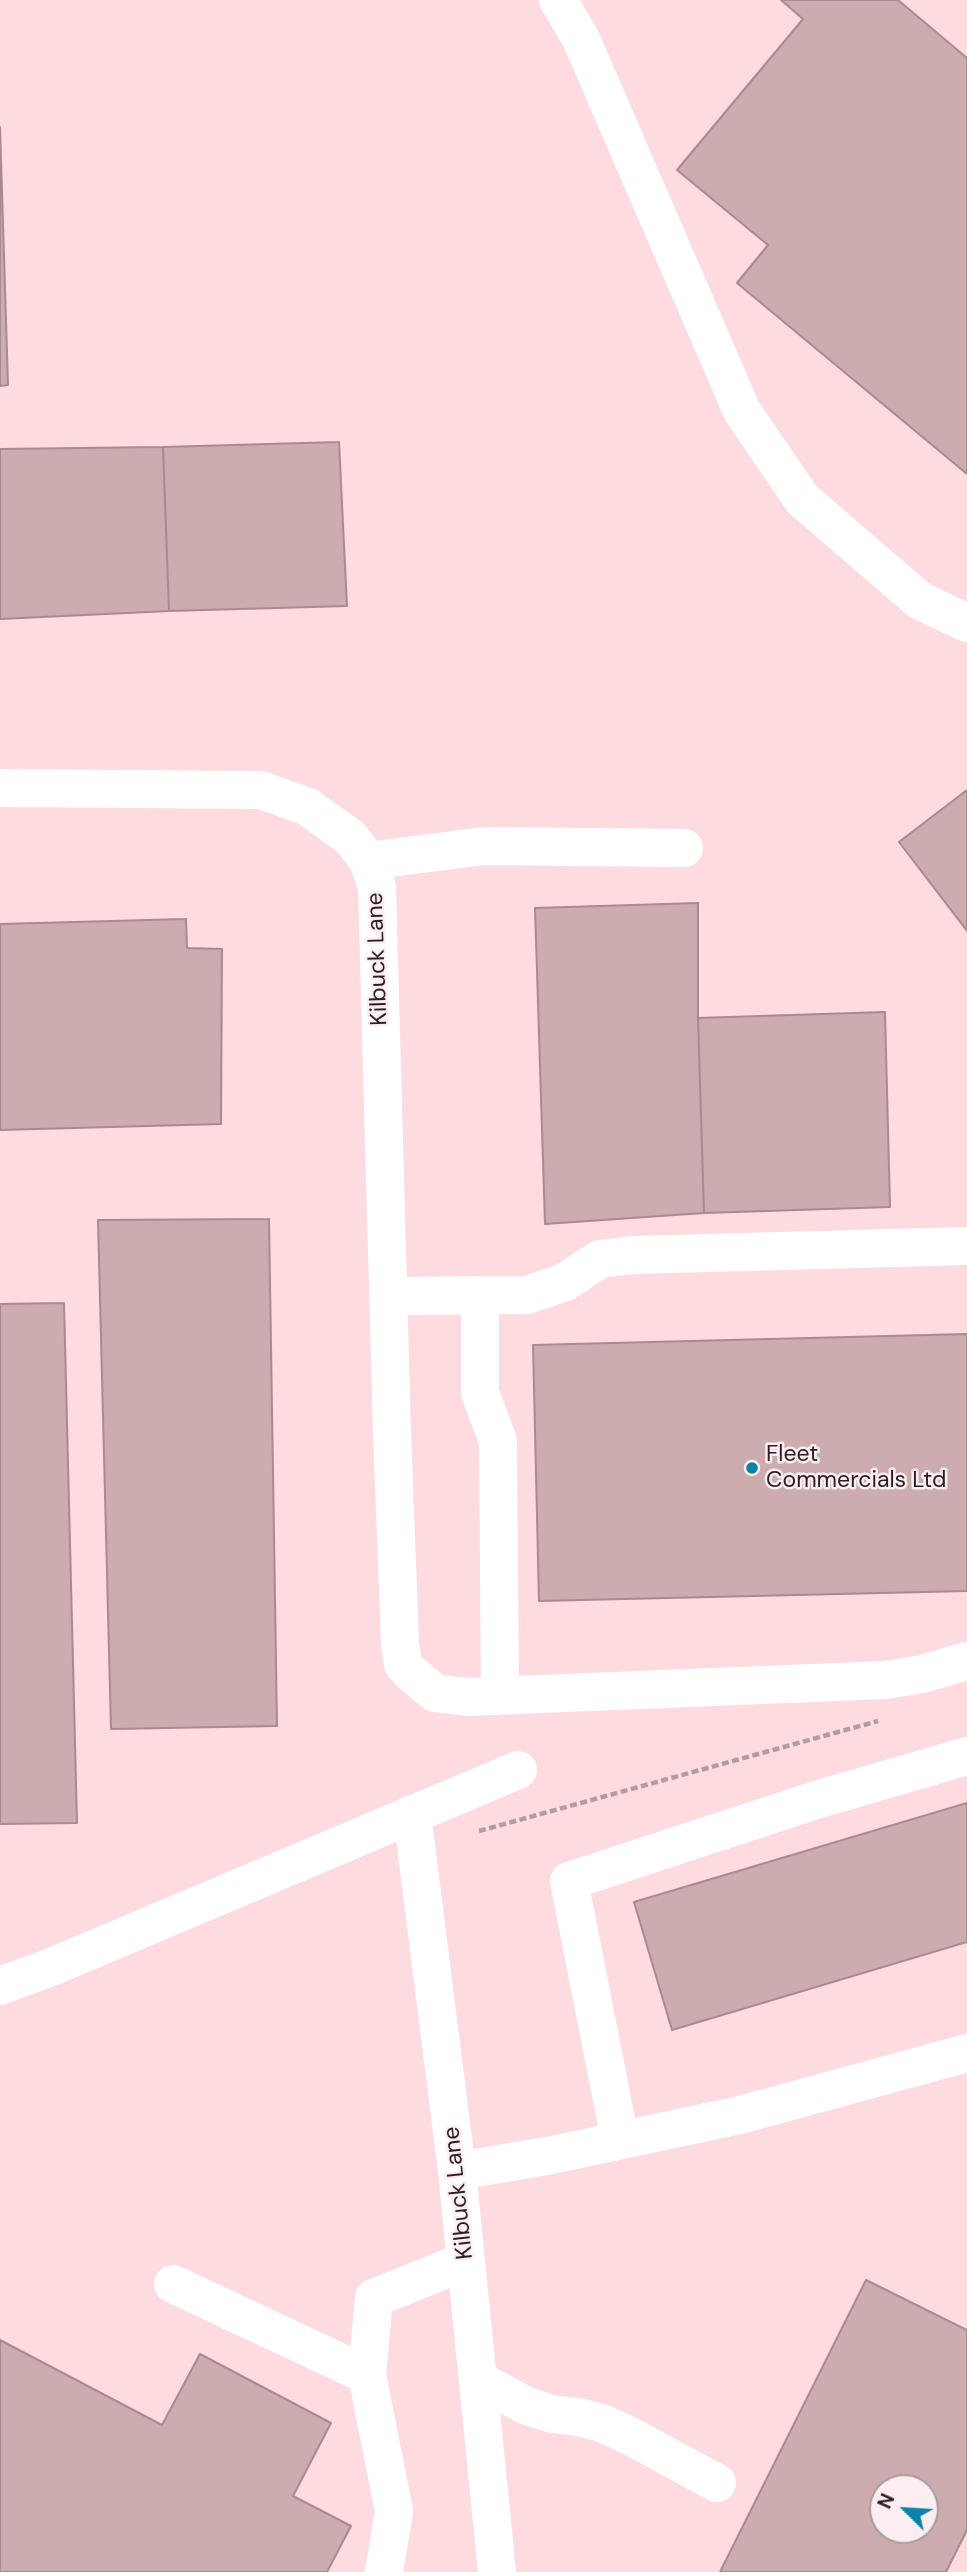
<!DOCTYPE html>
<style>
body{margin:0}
#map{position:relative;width:967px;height:2572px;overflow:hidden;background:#fddbdf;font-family:"DM Sans",sans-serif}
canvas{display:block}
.north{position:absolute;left:869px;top:2474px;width:70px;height:70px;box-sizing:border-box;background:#fceef0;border:2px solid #a89b9d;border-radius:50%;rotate:294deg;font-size:19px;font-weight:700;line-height:28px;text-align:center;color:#2a1e20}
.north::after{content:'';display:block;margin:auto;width:24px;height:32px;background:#0983a8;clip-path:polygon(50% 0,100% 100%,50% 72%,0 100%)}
</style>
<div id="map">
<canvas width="967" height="2572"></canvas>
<div class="north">N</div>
</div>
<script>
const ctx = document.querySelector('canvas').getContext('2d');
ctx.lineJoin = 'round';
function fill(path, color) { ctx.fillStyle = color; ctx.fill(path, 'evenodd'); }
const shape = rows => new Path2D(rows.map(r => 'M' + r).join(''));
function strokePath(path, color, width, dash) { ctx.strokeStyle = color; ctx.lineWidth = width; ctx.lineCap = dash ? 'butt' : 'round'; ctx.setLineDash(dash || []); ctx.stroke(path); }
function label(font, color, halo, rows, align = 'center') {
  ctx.font = font + ' "DM Sans",sans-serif'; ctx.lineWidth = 5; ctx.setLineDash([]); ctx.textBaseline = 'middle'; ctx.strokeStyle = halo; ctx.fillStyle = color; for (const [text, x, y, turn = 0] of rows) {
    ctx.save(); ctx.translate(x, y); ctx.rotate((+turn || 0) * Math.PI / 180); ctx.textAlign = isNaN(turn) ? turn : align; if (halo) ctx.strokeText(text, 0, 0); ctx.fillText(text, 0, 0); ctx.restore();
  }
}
const building = shape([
 [781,0,898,0,967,58,967,474,737,283,768,245,677,170,803,19,781,0],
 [0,127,8,385,0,386,0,127],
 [339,442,347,606,169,611,163,447,339,442],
 [163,447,169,611,0,619,0,449,163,447],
 [967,790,967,931,899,842,967,790],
 [698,903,698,1018,704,1213,545,1224,535,908,698,903],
 [186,919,187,948,222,949,221,1124,0,1130,0,924,186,919],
 [885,1012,890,1207,704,1213,698,1018,885,1012],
 [269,1219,277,1726,111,1729,98,1220,269,1219],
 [64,1303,77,1823,0,1824,0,1304,64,1303],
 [967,1334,967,1591,539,1601,533,1345,967,1334],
 [967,1803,967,1942,672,2030,634,1902,967,1803],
 [866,2280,967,2330,967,2530,946,2572,720,2572,866,2280],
 [883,2488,925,2488,925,2530,883,2530,883,2488],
 [0,2340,162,2425,200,2354,331,2423,293,2496,351,2526,327,2572,0,2572,0,2340]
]);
fill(building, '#cdacb0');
strokePath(building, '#a98a8e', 2);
strokePath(shape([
 [479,1831,878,1721]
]), '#b59a9e', 4.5, [7, 3.5]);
strokePath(shape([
 [558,0,581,39,742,411,802,499,919,600,967,623],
 [0,788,261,790,308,807,351,838,368,861,377,887,392,1432,400,1643,403,1664,412,1674,435,1693,467,1697,886,1680,922,1674,967,1661],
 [368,861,484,846,684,848],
 [388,1296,527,1295,565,1282,600,1259,633,1255,967,1246],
 [480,1296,480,1393,498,1441,500,1696],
 [412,1814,457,2171,497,2572],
 [0,1986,49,1968,518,1770],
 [620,2140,569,1881,816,1800,967,1756],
 [457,2171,547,2156,740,2115,967,2053],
 [173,2284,367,2375],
 [478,2380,527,2406,552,2414,578,2417,602,2423,630,2436,717,2483],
 [384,2572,394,2511,367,2375,374,2298,466,2261]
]), '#fff', 38);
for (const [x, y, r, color] of [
 [752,1468,7,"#0983a8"]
]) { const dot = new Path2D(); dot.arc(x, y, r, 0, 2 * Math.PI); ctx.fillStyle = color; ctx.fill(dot); strokePath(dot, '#fceef0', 2.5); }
label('23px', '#2a1e20', '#fceef0', [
 ["Kilbuck Lane",378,959,-92],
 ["Kilbuck Lane",459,2193,-96]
]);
label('23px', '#2a1e20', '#fceef0', [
 ["Fleet",766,1455],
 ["Commercials Ltd",766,1481]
], 'left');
</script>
